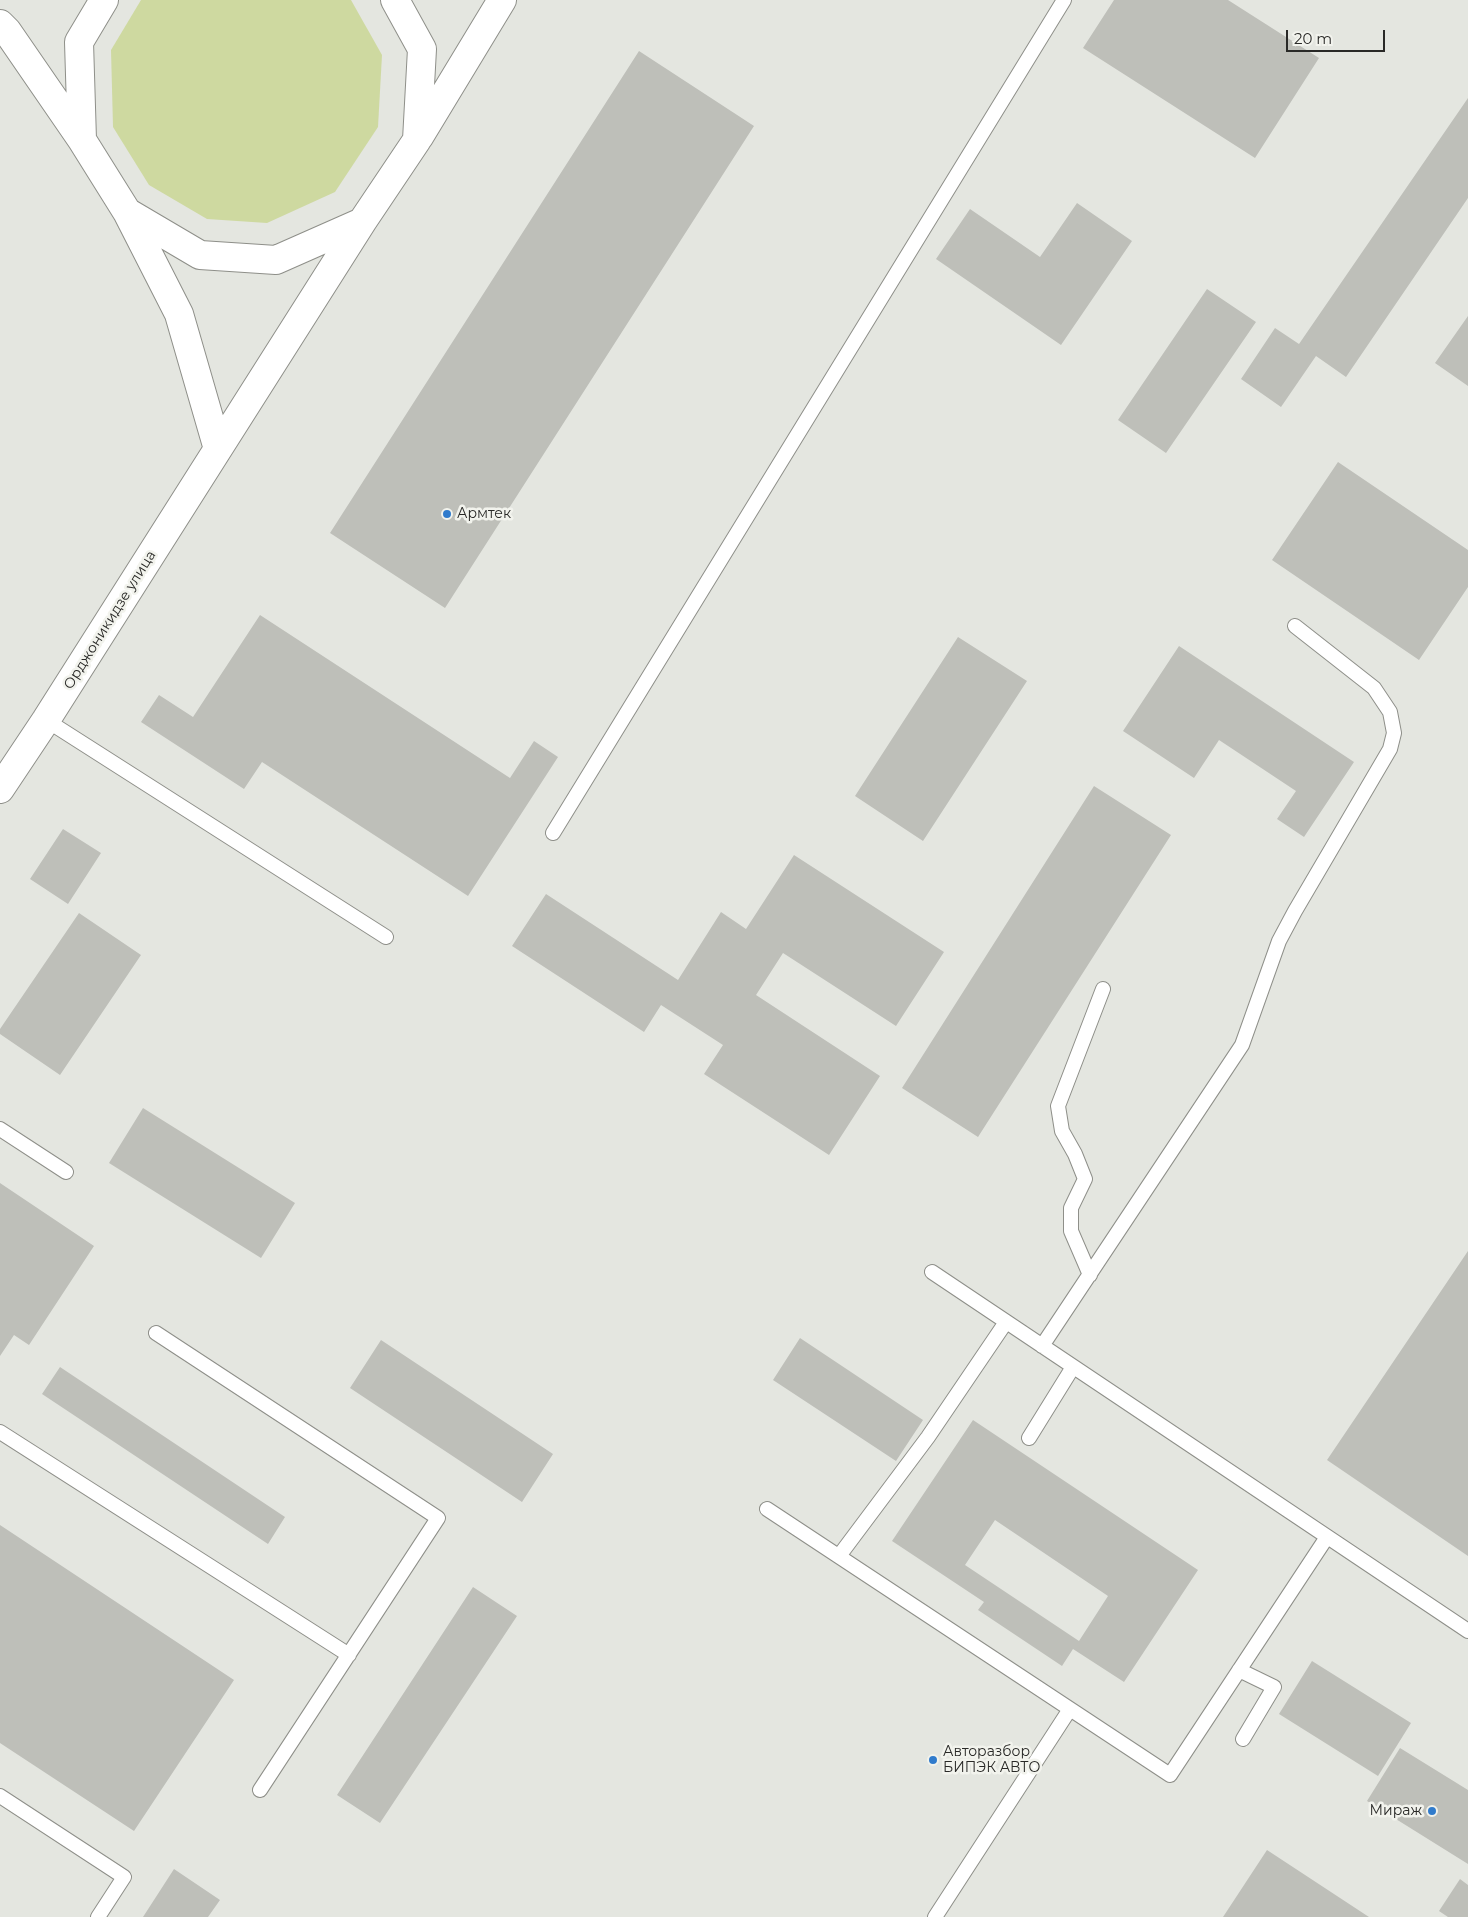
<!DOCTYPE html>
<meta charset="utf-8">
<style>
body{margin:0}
#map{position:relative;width:1468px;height:1917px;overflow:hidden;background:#e4e6e0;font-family:Montserrat,sans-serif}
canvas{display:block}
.scale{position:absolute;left:1286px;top:30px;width:99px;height:22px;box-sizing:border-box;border:2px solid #292927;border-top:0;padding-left:6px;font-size:15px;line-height:18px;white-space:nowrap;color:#292927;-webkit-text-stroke:4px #f2f3ed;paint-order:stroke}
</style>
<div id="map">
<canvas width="1468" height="1917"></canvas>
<div class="scale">20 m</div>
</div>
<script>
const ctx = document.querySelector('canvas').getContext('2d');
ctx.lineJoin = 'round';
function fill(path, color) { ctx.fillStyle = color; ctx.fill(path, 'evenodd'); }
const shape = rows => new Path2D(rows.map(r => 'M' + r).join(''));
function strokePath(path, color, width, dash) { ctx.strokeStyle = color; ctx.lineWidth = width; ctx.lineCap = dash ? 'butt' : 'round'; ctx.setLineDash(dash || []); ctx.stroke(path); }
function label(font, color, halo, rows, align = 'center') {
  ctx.font = font + ' Montserrat,sans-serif'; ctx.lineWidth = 5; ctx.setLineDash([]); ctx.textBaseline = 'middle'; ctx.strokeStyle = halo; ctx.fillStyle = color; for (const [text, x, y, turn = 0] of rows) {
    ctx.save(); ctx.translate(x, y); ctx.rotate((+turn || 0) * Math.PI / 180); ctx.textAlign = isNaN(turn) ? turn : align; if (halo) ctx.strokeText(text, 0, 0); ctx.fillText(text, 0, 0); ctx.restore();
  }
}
fill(shape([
 [141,0,351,0,382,55,378,127,335,192,267,223,207,219,149,185,113,127,111,50]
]), '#ced9a0');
fill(shape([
 [1114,0,1228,0,1319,58,1255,158,1083,48],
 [639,51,754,126,445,608,330,533],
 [1468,98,1468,198,1346,377,1316,356,1281,407,1241,379,1275,328,1299,344],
 [1077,203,1132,241,1061,345,936,259,970,209,1040,257],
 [1207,289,1256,322,1166,453,1118,420],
 [1468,316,1468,386,1435,363],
 [1338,462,1468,550,1468,587,1419,660,1272,560],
 [260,615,510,778,534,741,558,757,468,896,262,762,244,789,141,722,159,695,193,717],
 [958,637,1027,681,923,841,855,796],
 [1179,646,1354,762,1304,837,1277,819,1296,791,1219,740,1194,778,1123,731],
 [1094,786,1171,835,978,1137,902,1088],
 [63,829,101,853,68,904,30,879],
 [794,855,944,952,896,1026,783,953,756,995,880,1076,829,1155,704,1074,723,1045,661,1005,644,1032,512,946,546,894,678,980,721,912,746,929],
 [79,913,141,955,60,1075,0,1034,0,1029],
 [143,1108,295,1203,261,1258,109,1163],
 [0,1183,94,1246,29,1345,14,1335,0,1356],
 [1468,1251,1468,1556,1327,1460],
 [800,1338,923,1420,896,1461,773,1380],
 [381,1340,553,1454,522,1502,350,1388],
 [60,1367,285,1517,268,1544,42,1394],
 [973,1420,1198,1570,1124,1682,1073,1649,1062,1666,978,1610,984,1602,892,1541],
 [995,1520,1108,1596,1079,1641,965,1565],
 [0,1525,234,1680,134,1831,0,1743],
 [473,1587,517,1616,380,1823,337,1795],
 [1312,1661,1411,1723,1378,1776,1279,1714],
 [1400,1748,1468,1790,1468,1864,1367,1801],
 [1267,1850,1369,1917,1223,1917],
 [174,1869,220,1900,208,1917,143,1917],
 [1460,1879,1468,1885,1468,1917,1448,1917,1439,1911]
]), '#bebfb9');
const lane = shape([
 [46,720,386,937],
 [553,833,1064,0],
 [0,1129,66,1172],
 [932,1272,1468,1631],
 [1090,1275,1071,1231,1071,1208,1085,1179,1075,1154,1062,1131,1058,1106,1103,989],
 [156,1333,438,1518,260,1790],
 [1042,1346,1242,1045,1279,941,1295,911,1390,749,1394,733,1390,712,1374,688,1295,626],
 [0,1432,349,1655],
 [1029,1438,1073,1367],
 [767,1509,1170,1775,1327,1537],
 [839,1556,928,1437,1006,1322],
 [1239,1670,1274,1687,1243,1739],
 [0,1796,124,1877,98,1917],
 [935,1917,1070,1709]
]);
const secondary = shape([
 [104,0,79,42,82,140,127,212,200,255,276,260,362,222],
 [0,24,7,31,82,140],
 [419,137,502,0],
 [127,212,179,314,218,449],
 [0,789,46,720,362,222,417,140,422,49,395,0]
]);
strokePath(lane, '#8e8f89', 16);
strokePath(secondary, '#8e8f89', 30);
strokePath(lane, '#fff', 14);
strokePath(secondary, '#fff', 28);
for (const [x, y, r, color] of [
 [447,514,5,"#307bcc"],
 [933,1760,5,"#307bcc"],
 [1432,1811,5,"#307bcc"]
]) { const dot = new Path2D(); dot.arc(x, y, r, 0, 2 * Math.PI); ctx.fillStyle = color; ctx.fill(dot); strokePath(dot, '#f2f3ed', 2); }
label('14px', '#292927', '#f2f3ed', [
 ["Армтек",457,514],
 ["Авторазбор",943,1752],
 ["БИПЭК АВТО",943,1768],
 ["Мираж",1422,1811,"right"]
], 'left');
label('14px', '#292927', '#f2f3ed', [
 ["Орджоникидзе улица",110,620,-58]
]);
</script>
